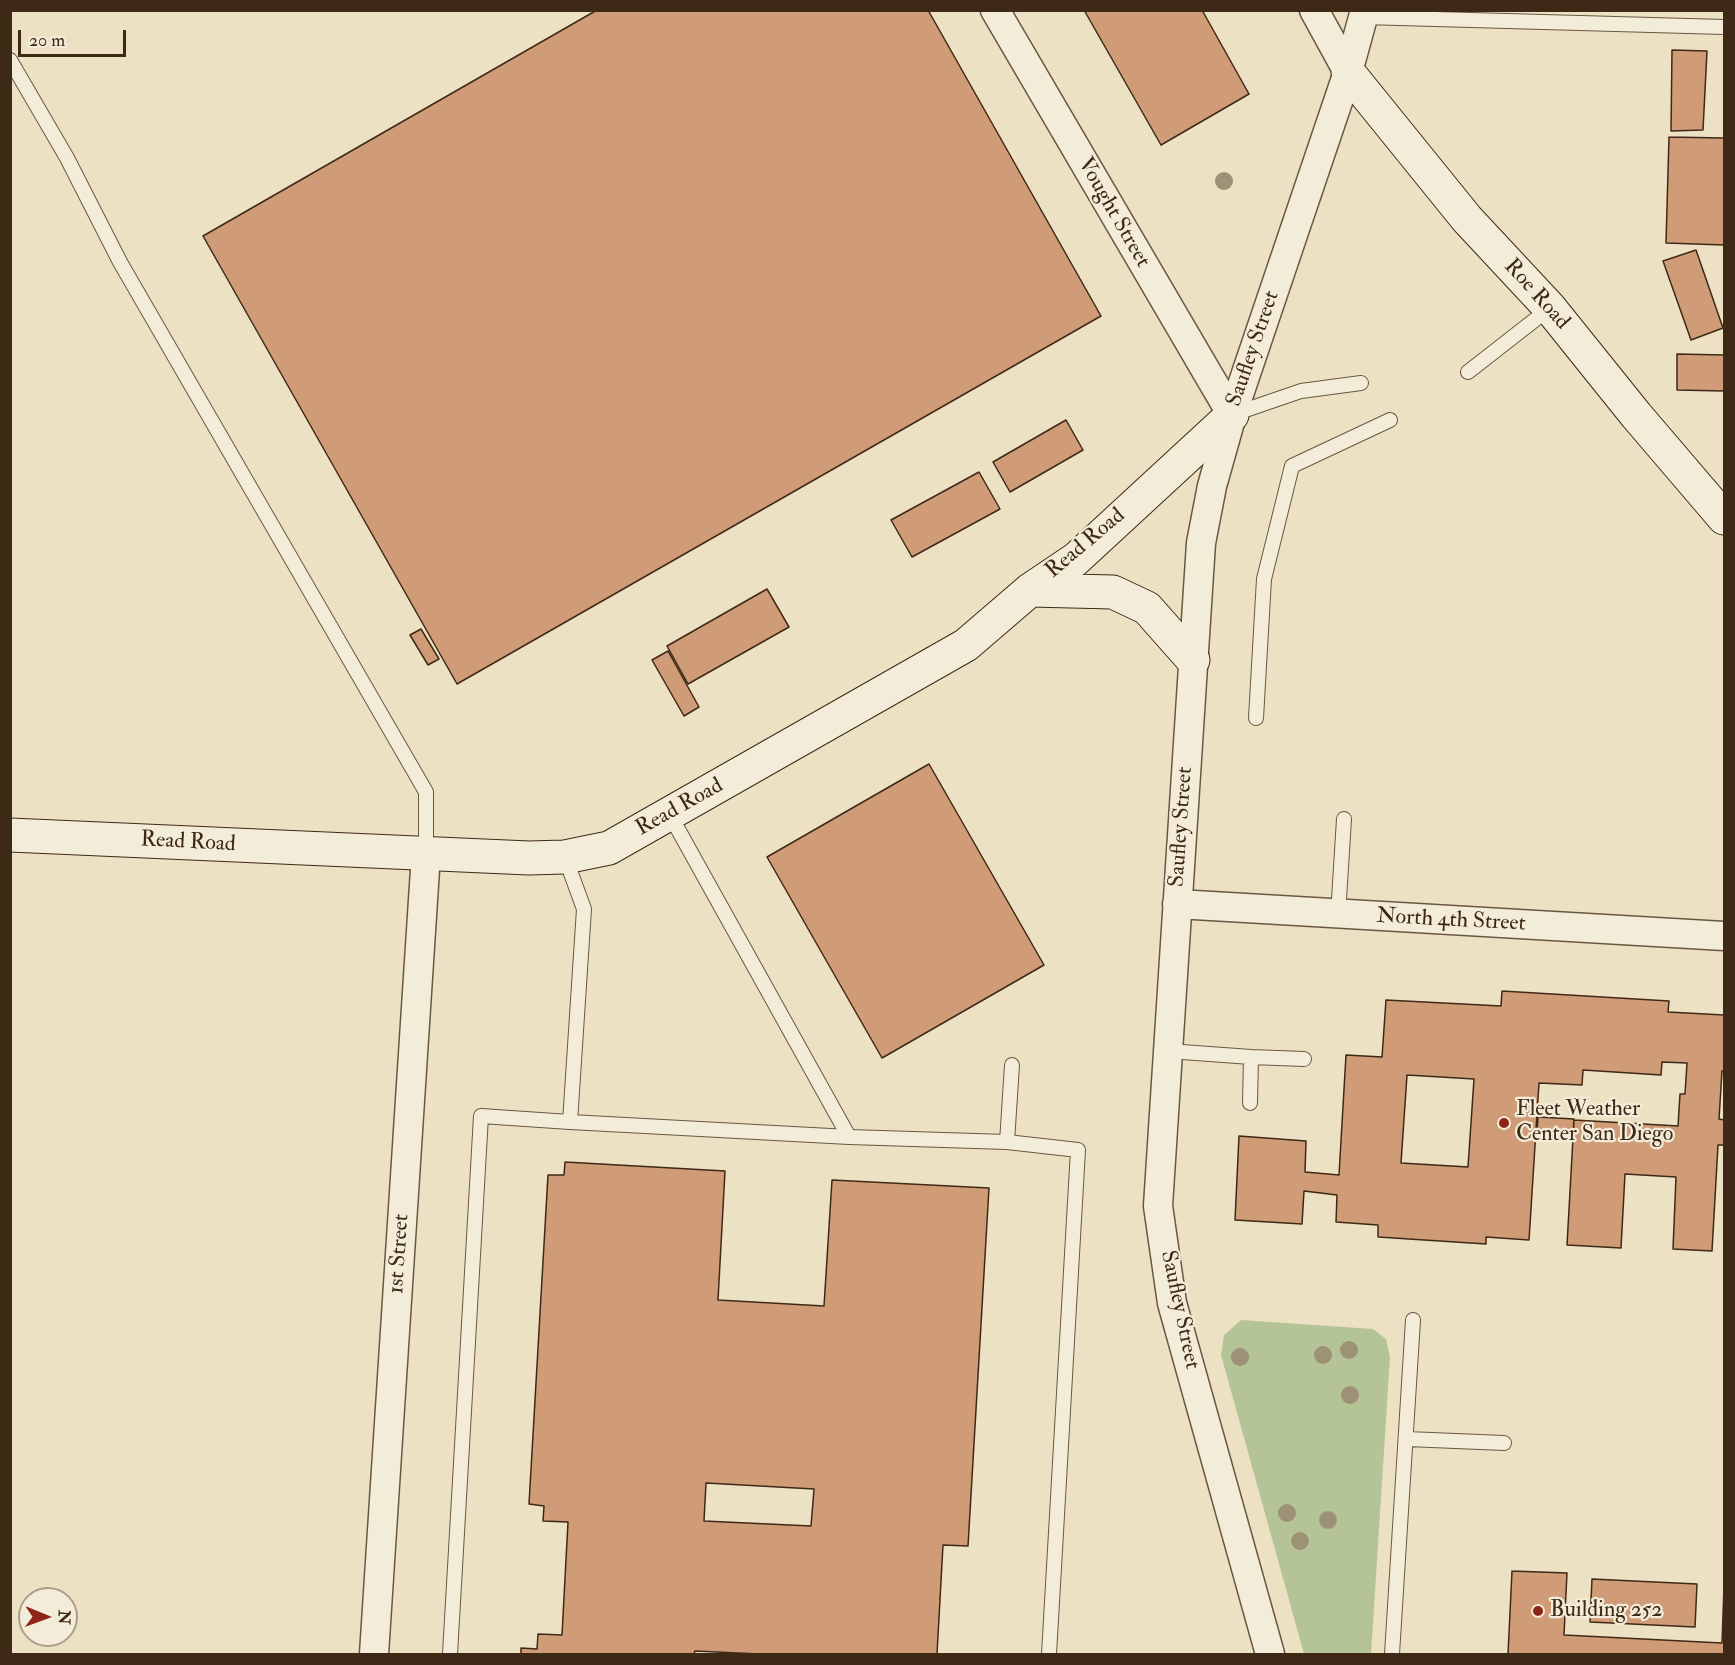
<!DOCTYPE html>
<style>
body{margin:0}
#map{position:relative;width:1735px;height:1665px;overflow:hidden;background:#ede1c4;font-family:"IM FELL Double Pica",serif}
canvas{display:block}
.frame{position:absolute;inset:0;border:12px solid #3e2916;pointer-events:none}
.north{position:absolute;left:18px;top:1587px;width:60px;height:60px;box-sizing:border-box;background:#f3ecd9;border:2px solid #ab9e8b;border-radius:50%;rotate:91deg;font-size:16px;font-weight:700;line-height:24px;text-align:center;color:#3e2916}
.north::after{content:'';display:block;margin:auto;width:21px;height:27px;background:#8f2418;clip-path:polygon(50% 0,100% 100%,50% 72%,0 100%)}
.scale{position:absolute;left:18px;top:30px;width:108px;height:27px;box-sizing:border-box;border:3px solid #3e2916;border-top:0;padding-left:8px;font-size:18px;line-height:21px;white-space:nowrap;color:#3e2916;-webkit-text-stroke:4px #f3ecd9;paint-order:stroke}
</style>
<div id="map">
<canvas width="1735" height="1665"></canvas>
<div class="frame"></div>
<div class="north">N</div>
<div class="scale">20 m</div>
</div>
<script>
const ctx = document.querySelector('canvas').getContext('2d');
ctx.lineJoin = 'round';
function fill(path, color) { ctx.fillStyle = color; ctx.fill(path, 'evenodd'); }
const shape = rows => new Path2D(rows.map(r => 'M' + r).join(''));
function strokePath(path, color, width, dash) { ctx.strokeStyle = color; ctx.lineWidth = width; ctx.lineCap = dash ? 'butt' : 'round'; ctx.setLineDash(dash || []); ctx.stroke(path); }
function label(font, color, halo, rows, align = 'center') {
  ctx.font = font + ' "IM FELL Double Pica",serif'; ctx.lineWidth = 4.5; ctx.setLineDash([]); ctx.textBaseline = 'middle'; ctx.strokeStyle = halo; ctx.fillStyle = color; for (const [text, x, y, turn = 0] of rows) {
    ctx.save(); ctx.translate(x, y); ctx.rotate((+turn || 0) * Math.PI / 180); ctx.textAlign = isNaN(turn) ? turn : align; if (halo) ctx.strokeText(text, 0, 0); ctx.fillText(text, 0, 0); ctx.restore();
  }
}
fill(shape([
 [1241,1320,1373,1329,1386,1339,1390,1357,1371,1654,1304,1654,1221,1355,1224,1335]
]), '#b4c497');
const building = shape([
 [597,10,928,10,1101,316,457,684,203,236,597,10],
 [1084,10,1202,10,1249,94,1161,145,1084,10],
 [1672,50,1707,51,1703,130,1671,131,1672,50],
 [1669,137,1724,138,1724,245,1666,243,1669,137],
 [1696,250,1723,328,1691,340,1663,261,1696,250],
 [1677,354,1724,355,1724,391,1677,390,1677,354],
 [1066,420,1083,450,1010,492,993,462,1066,420],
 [979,472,1000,509,912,557,891,520,979,472],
 [767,589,789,627,688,684,667,646,767,589],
 [421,629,439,659,428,665,410,635,421,629],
 [668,651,699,707,684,716,652,660,668,651],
 [929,764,1044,965,882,1058,767,857,929,764],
 [1502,991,1669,1001,1668,1012,1724,1015,1724,1071,1722,1071,1719,1119,1724,1120,1724,1145,1718,1145,1712,1251,1673,1249,1676,1177,1625,1174,1621,1248,1567,1245,1574,1120,1678,1126,1680,1094,1685,1094,1687,1063,1662,1062,1661,1075,1583,1070,1582,1085,1539,1083,1529,1240,1486,1237,1486,1244,1378,1237,1378,1225,1336,1222,1337,1195,1304,1191,1302,1224,1235,1220,1239,1136,1306,1141,1305,1172,1339,1175,1346,1055,1382,1057,1386,1000,1501,1006,1502,991],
 [1407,1075,1474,1079,1468,1167,1401,1163,1407,1075],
 [1538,1117,1574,1119,1573,1135,1537,1132,1538,1117],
 [565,1162,725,1171,718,1300,824,1306,832,1180,989,1188,968,1546,943,1545,937,1654,759,1654,695,1651,694,1654,521,1654,521,1648,537,1649,538,1634,562,1635,568,1522,543,1521,544,1506,529,1504,548,1175,564,1175,565,1162],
 [706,1483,814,1489,811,1526,704,1521,706,1483],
 [1512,1571,1567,1573,1564,1635,1722,1643,1724,1586,1724,1654,1508,1654,1512,1571],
 [1592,1579,1697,1584,1695,1627,1590,1622,1592,1579]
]);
fill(building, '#d09b77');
strokePath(building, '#3e2916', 1.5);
const lane = shape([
 [1363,17,1724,27],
 [10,60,67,158,120,262,426,792,426,854],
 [1468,372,1550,308],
 [1234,414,1301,391,1361,383],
 [1256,718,1264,579,1292,466,1390,420],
 [670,815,849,1137],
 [1338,915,1344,819],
 [1168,1051,1251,1057],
 [1250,1103,1251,1057,1304,1059],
 [570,1122,849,1137,1007,1142,1078,1150,1049,1654],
 [1007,1142,1012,1065],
 [1407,1439,1504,1443],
 [450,1654,481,1116,570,1122,584,909,565,857],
 [1392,1654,1413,1320]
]);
const street = shape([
 [995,10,1232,415],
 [1314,10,1348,72],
 [1177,904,1724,936],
 [374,1654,426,854],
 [1270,1654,1172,1303,1158,1206,1201,543,1212,486,1232,415,1348,72,1365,10]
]);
const secondary = shape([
 [1348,72,1467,219,1550,308,1636,415,1724,518],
 [1030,590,1113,592,1147,608,1193,660],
 [10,835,529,858,565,857,609,848,966,645,1030,590,1076,559,1232,415]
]);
strokePath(lane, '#6a5742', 16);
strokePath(street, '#6a5742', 31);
strokePath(secondary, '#3e2916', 35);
strokePath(lane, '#f3ecd9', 14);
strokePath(street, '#f3ecd9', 28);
strokePath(secondary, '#f3ecd9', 33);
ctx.fillStyle = '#9d9176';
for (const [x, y] of [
 [1224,181],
 [1349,1350],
 [1323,1355],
 [1240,1357],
 [1350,1395],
 [1287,1513],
 [1328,1520],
 [1300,1541]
]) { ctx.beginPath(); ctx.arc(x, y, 9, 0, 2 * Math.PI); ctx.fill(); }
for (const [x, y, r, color] of [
 [1504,1123,6,"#8f2418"],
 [1538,1611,6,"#8f2418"]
]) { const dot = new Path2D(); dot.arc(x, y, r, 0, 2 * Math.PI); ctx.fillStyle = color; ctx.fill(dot); strokePath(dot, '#f3ecd9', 2); }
label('22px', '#3e2916', '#f3ecd9', [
 ["Vought Street",1113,213,60],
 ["Roe Road",1536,295,48],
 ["Saufley Street",1254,349,-71],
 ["Read Road",1086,544,-40],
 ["Read Road",680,808,-29],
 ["Saufley Street",1182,827,-86],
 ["Read Road",188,843,3],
 ["North 4th Street",1451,921,3],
 ["1st Street",400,1254,-86],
 ["Saufley Street",1179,1310,78]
]);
label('22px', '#3e2916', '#f3ecd9', [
 ["Fleet Weather",1516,1110],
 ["Center San Diego",1516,1135],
 ["Building 252",1550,1611]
], 'left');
</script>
